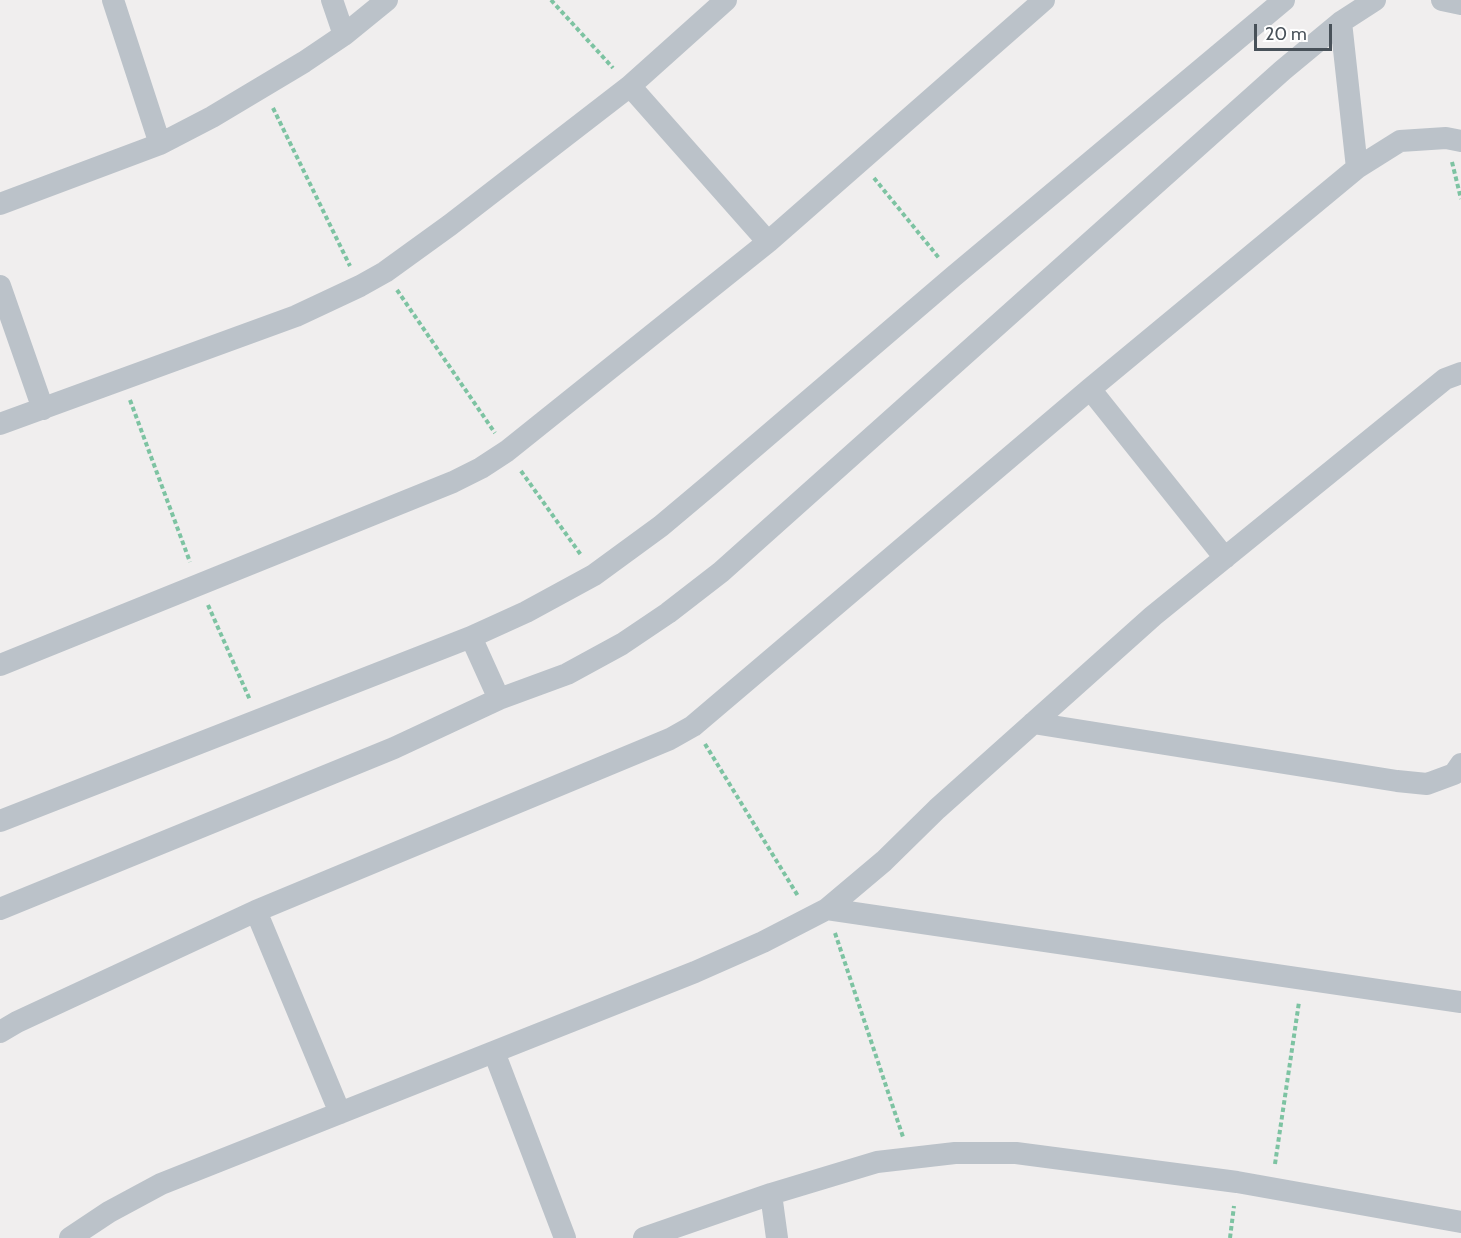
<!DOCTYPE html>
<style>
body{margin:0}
#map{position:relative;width:1461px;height:1238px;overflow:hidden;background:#f0eeee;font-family:Cabin,sans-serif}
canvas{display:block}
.scale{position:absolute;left:1254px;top:24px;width:78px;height:27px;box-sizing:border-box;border:3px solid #485159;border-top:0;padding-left:8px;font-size:18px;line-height:21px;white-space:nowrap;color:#485159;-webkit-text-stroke:4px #fff;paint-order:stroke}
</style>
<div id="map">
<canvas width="1461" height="1238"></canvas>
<div class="scale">20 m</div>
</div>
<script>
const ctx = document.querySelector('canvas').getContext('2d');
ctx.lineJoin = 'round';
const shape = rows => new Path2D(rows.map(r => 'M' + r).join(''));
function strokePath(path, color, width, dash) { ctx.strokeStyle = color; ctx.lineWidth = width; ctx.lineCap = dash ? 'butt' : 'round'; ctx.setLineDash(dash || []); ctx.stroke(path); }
strokePath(shape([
 [551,0,613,68],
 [273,108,350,266],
 [1452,162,1461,199],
 [874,178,939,258],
 [397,290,495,433],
 [130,400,190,562],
 [521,471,581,555],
 [208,605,250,700],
 [705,744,798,896],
 [835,933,903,1137],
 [1275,1164,1299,1002],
 [1230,1238,1234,1206]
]), '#7dc3a2', 4, [4.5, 3]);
strokePath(shape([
 [113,0,160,144],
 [332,0,344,35],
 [1442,0,1461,4],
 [1341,22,1357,168],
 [630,86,768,242],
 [0,204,160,144,212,117,304,62,344,35,387,0],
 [0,286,43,409],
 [1090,389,1225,558],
 [0,424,296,316,360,286,385,272,450,225,630,86,726,0],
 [471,637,499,699],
 [0,665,453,482,481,468,507,451,768,242,1044,0],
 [1033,723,1397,781,1427,784,1454,774,1461,764],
 [0,821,471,637,526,612,594,575,661,526,711,484,954,276,1284,0],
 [0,909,394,748,499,699,567,674,622,644,668,613,721,572,1283,70,1341,22,1375,0],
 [827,909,1461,1002],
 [256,911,340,1113],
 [0,1032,17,1022,256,911,670,739,693,726,1090,389,1357,168,1400,141,1446,138,1461,141],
 [494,1052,565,1238],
 [771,1194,777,1238],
 [70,1238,109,1212,161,1184,695,972,763,942,827,909,884,861,937,809,1153,616,1445,379,1461,373],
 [644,1238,771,1194,877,1162,955,1153,1016,1153,1237,1182,1461,1222]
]), '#bbc2c9', 22);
</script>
